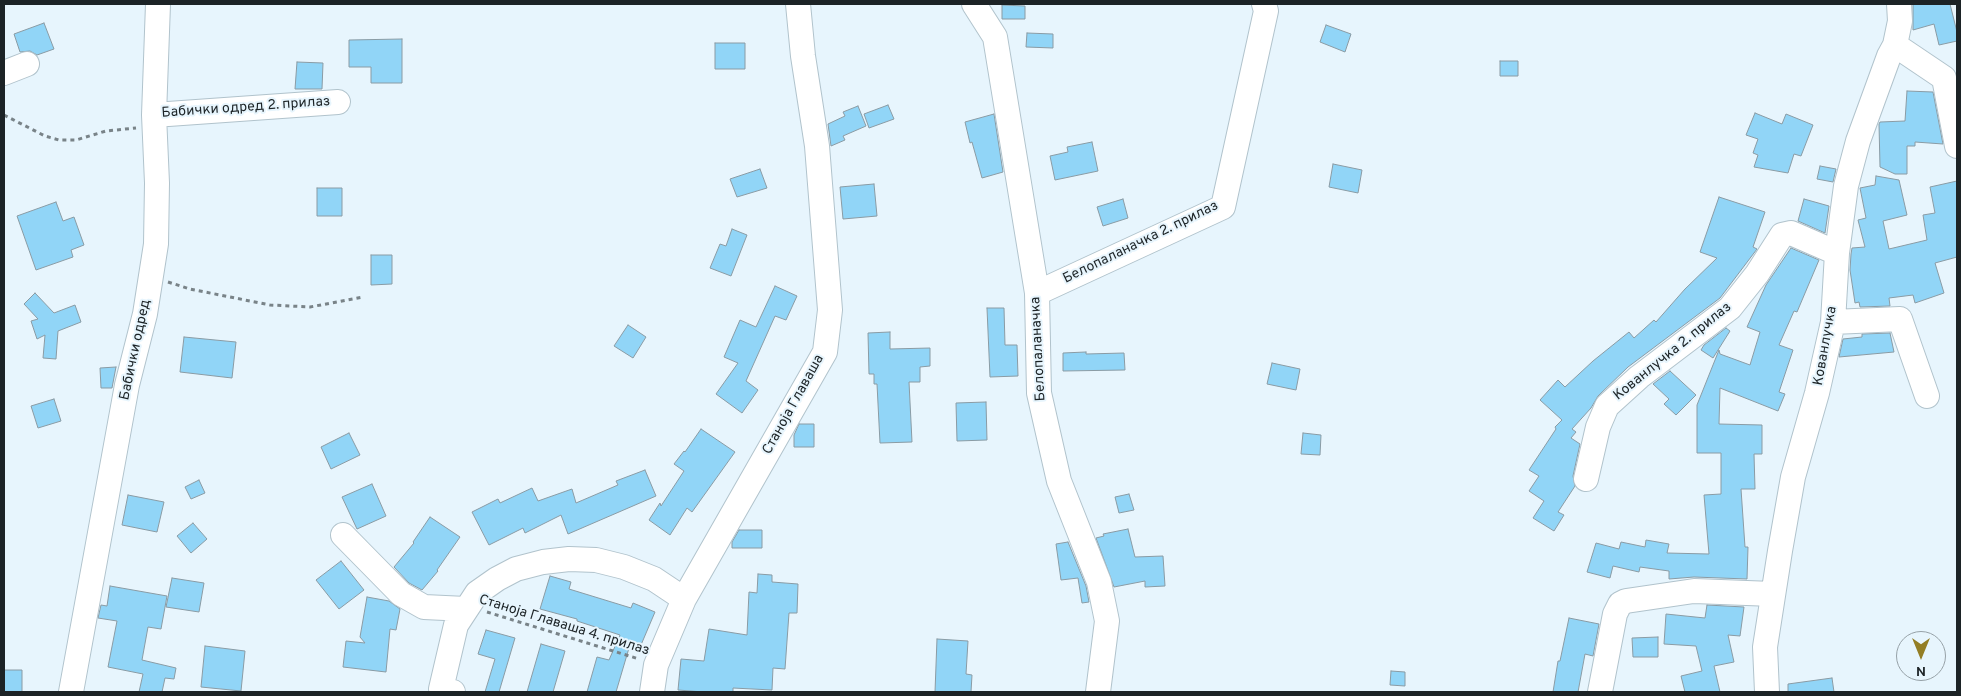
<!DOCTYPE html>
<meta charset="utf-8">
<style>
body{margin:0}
#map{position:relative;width:1961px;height:696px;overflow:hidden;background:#e7f5fd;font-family:Overpass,sans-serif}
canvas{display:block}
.frame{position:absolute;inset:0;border:5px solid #1c2326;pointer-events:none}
.north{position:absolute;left:1896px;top:631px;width:50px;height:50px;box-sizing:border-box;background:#e7f5fd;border:1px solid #96a1a7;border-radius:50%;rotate:180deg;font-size:14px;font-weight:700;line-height:20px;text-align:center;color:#1c2326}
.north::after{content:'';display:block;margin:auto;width:18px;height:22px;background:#937e25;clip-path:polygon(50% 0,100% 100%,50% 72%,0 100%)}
</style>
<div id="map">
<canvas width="1961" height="696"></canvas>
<div class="frame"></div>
<div class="north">N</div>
</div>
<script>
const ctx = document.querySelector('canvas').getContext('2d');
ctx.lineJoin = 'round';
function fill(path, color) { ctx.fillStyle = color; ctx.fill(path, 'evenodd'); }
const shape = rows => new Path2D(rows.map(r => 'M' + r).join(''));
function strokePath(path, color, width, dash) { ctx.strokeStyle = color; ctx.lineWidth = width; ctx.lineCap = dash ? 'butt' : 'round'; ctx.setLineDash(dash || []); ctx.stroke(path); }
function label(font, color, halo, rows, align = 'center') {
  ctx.font = font + ' Overpass,sans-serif'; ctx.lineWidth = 4; ctx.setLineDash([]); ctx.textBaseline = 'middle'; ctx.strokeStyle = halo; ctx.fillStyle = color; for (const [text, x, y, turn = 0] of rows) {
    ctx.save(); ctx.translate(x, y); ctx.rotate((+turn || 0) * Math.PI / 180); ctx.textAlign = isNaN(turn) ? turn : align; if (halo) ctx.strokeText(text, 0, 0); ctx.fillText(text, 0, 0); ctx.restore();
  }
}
const building = shape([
 [1913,4,1950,4,1957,32,1957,41,1939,45,1934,24,1913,30,1913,4],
 [1002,5,1025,6,1025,19,1002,19,1002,5],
 [44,23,54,49,37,55,30,51,20,52,14,34,44,23],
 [1326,25,1351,34,1345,52,1320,42,1326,25],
 [1027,33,1053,34,1053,48,1026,47,1027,33],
 [402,39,402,83,371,83,371,67,349,67,349,40,402,39],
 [715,43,745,43,745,69,715,69,715,43],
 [1500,61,1518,61,1518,76,1500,76,1500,61],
 [297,62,323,63,322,89,295,89,297,62],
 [1907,91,1933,92,1943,144,1915,142,1915,146,1907,146,1907,174,1895,174,1880,167,1879,124,1880,122,1905,121,1907,91],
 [888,105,894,119,869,128,864,114,888,105],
 [858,106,866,126,843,136,845,140,831,146,828,124,845,116,843,112,858,106],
 [1755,113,1782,124,1786,114,1813,125,1801,156,1794,154,1788,173,1754,167,1758,155,1753,153,1758,139,1746,135,1755,113],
 [994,114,1003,172,982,178,972,142,970,143,965,122,994,114],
 [1092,142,1098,171,1055,180,1050,156,1068,152,1067,147,1092,142],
 [1333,164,1362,170,1358,193,1329,187,1333,164],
 [1820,166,1836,169,1833,182,1817,179,1820,166],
 [760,169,767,188,737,197,730,179,760,169],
 [1876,176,1899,180,1907,215,1883,221,1889,249,1927,240,1923,215,1935,213,1930,187,1957,181,1957,257,1935,263,1944,293,1915,303,1913,295,1889,298,1890,306,1860,307,1859,302,1855,303,1850,270,1851,254,1852,248,1865,247,1858,220,1866,218,1860,188,1875,185,1876,176],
 [874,184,877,216,843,219,840,187,874,184],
 [317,188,342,188,342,216,317,216,317,188],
 [1719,197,1765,212,1753,247,1757,249,1720,298,1628,367,1598,396,1591,408,1572,429,1576,432,1571,438,1580,444,1573,476,1575,486,1558,512,1564,515,1554,531,1533,518,1544,501,1529,491,1539,476,1529,470,1556,429,1555,427,1562,420,1540,400,1558,380,1565,387,1593,361,1629,332,1634,338,1654,320,1656,322,1685,289,1717,258,1700,252,1719,197],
 [1123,199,1128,218,1103,226,1097,207,1123,199],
 [1804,199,1829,206,1825,233,1798,221,1804,199],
 [56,202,63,221,74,217,84,245,71,250,73,257,36,270,17,216,56,202],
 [732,229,747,235,731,276,710,268,720,244,726,246,732,229],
 [1791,248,1819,260,1797,312,1794,311,1779,345,1793,350,1779,392,1785,394,1778,411,1720,388,1719,424,1762,425,1762,454,1754,454,1755,489,1741,489,1745,547,1748,547,1747,579,1694,577,1669,579,1669,571,1640,567,1639,572,1613,566,1610,578,1587,572,1596,543,1619,549,1621,542,1645,547,1646,540,1669,544,1667,553,1709,554,1704,495,1721,494,1721,453,1697,453,1697,405,1719,350,1720,354,1750,365,1760,332,1747,327,1766,285,1791,248],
 [371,255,392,255,392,284,371,285,371,255],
 [775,286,797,296,786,320,775,316,746,381,758,390,742,413,716,394,738,363,724,357,740,320,756,327,775,286],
 [35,293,54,313,75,305,81,322,58,331,56,359,43,358,45,335,37,339,31,321,38,319,24,304,35,293],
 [987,308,1004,308,1005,345,1017,345,1018,376,990,377,987,308],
 [628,325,646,337,633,358,614,346,628,325],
 [1726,328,1730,331,1713,358,1701,350,1704,345,1726,328],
 [890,332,890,349,930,348,930,366,920,367,920,382,909,382,912,442,880,443,877,384,874,384,874,374,869,374,868,333,890,332],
 [1890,333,1894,352,1839,357,1843,339,1862,337,1862,334,1890,333],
 [184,337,236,342,232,378,180,372,184,337],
 [1086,352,1086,354,1124,353,1125,370,1063,371,1063,353,1086,352],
 [1272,363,1300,369,1296,390,1267,384,1272,363],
 [116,367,112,388,101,388,100,368,116,367],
 [1670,371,1696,395,1676,415,1664,404,1669,399,1653,384,1670,371],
 [54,399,61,421,38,428,31,406,54,399],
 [986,402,987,440,957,441,956,403,986,402],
 [799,424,814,424,814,447,794,447,794,435,799,424],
 [701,429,735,452,692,512,687,508,670,535,649,520,660,503,661,506,684,471,674,464,684,451,685,452,701,429],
 [349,433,360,455,331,469,321,447,349,433],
 [1303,433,1321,435,1320,455,1301,454,1303,433],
 [645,470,656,496,568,534,561,515,525,533,523,528,489,545,472,512,498,499,500,503,532,488,538,501,572,489,576,503,618,485,616,481,645,470],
 [199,480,205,493,191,499,185,487,199,480],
 [372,484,386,516,357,529,342,497,372,484],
 [1129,494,1134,510,1119,513,1115,497,1129,494],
 [128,495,164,502,157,532,122,525,128,495],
 [430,517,460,537,437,570,438,571,422,590,409,583,394,567,414,543,413,542,430,517],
 [193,523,207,539,191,553,177,536,193,523],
 [1128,529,1135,557,1163,556,1165,586,1145,587,1145,581,1114,587,1096,538,1104,536,1103,534,1128,529],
 [739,530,762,530,762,548,732,548,732,542,739,530],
 [1068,542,1086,586,1089,602,1082,603,1078,578,1061,580,1056,544,1068,542],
 [341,561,364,590,339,609,316,580,341,561],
 [758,574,772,575,772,582,798,584,797,613,789,613,785,669,773,668,772,690,733,688,733,692,703,692,678,690,681,659,704,661,709,629,747,635,749,592,757,593,758,574],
 [550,576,571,582,569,589,631,608,633,603,655,612,638,652,629,648,616,692,587,692,597,657,609,660,620,635,577,621,577,619,540,609,550,576],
 [172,578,204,583,199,612,166,607,172,578],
 [110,586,167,596,161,629,148,627,142,660,176,668,174,679,165,678,162,692,139,692,143,674,108,667,117,621,98,618,101,605,107,606,110,586],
 [367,597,389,601,400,609,396,630,390,629,386,672,343,667,346,641,365,643,360,637,367,597],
 [1707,605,1744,607,1740,636,1728,635,1734,662,1714,666,1720,692,1685,692,1681,676,1702,671,1696,646,1664,644,1666,614,1705,618,1707,605],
 [1569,618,1599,624,1593,656,1585,654,1578,692,1553,692,1558,661,1560,661,1569,618],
 [486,630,515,638,499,692,485,692,495,659,478,654,486,630],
 [1658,637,1658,657,1633,657,1632,638,1658,637],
 [937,639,968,641,966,674,972,675,971,692,935,692,937,639],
 [541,644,565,651,553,692,527,692,541,644],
 [205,646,245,651,241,691,201,687,205,646],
 [4,670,22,670,22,692,4,692,4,670],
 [1391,671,1405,672,1405,686,1390,685,1391,671],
 [1832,678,1834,692,1788,692,1788,684,1832,678]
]);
fill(building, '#91d5f7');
strokePath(building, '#8a9ba4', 1);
const minor = shape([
 [974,4,995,37,1037,293,1039,393,1059,481,1099,582,1107,621,1098,692],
 [1895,45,1944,78,1957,146],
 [4,73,27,64],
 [154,115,338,102],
 [1037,293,1223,207,1266,11,1264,4],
 [1833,322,1900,319,1927,396],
 [1586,479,1598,427,1607,406,1639,377,1730,308,1757,274,1782,235,1791,233,1837,253],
 [343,535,401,594,424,607,466,609],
 [71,692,127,385,145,314,156,244,157,183,154,115,158,4],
 [453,692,441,689,456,625,477,593,497,579,516,569,543,562,569,559,596,560,624,567,654,579,684,599],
 [652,692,656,665,684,599,825,352,830,310,817,146,803,56,798,4],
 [1600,692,1615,614,1620,604,1626,601,1694,591,1773,594],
 [1767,692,1765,647,1780,551,1793,477,1817,393,1833,322,1837,253,1846,186,1858,141,1889,56,1895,45,1900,21,1899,4]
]);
strokePath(minor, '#b1c3cc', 26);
strokePath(shape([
 [4,115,45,136,59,140,76,140,106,131,136,128],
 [168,282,190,289,270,305,310,307,363,297],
 [487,612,639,659]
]), '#798388', 3, [4, 4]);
strokePath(minor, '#fff', 24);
label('14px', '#1c2326', '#e7f5fd', [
 ["Бабички одред 2. прилаз",246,108,-4],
 ["Белопаланачка 2. прилаз",1141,243,-26],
 ["Кованлучка",1826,346,-80],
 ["Белопаланачка",1039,349,-93],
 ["Бабички одред",136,350,-78],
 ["Кованлучка 2. прилаз",1673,352,-39],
 ["Станоја Главаша",794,405,-61],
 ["Станоја Главаша 4. прилаз",564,626,17]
]);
</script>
